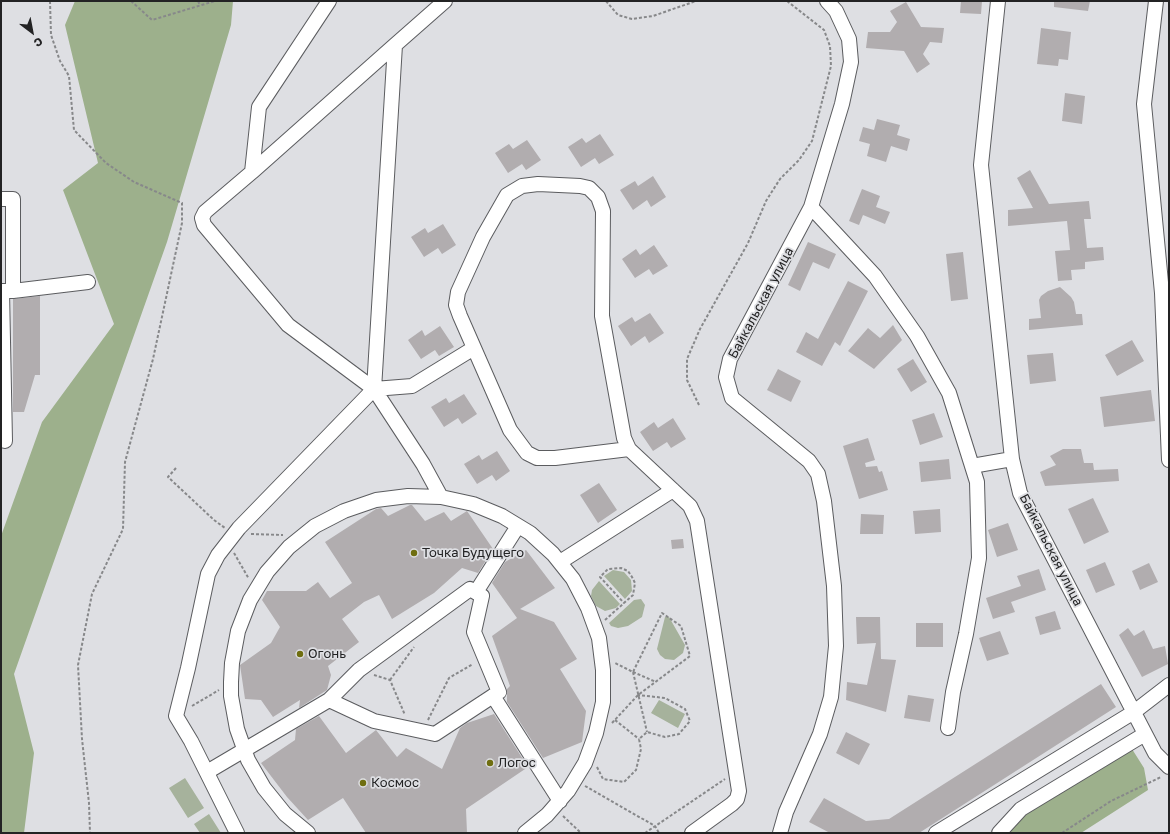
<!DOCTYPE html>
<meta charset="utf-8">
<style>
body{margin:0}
#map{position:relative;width:1170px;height:834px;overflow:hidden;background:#dedfe3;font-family:"Golos Text",sans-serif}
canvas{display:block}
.frame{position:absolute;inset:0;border:2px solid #232324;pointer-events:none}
.north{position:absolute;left:12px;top:12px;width:40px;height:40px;-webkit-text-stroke:3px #dedfe3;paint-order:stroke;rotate:148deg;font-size:11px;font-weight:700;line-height:16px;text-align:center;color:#232324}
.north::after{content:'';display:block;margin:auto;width:14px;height:18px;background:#232324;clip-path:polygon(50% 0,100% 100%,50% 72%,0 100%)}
</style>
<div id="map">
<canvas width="1170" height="834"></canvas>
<div class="frame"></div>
<div class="north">С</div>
</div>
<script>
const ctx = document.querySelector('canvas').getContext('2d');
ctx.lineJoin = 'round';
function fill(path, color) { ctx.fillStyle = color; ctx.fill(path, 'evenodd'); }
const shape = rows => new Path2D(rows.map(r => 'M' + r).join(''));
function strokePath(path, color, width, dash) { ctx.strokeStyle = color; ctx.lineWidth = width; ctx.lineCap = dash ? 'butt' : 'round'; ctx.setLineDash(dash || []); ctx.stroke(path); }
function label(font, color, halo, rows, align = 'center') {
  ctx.font = font + ' "Golos Text",sans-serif'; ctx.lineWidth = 3.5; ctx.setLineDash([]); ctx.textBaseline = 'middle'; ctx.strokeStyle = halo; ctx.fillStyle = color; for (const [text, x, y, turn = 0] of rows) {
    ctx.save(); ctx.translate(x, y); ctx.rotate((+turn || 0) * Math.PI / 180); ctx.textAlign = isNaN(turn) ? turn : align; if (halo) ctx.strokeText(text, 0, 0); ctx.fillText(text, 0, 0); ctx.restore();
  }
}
fill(shape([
 [613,570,624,572,631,580,632,591,625,599,604,576],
 [599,581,620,604,616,608,605,611,596,606,591,596,592,590],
 [641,599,645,605,642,617,628,626,618,628,611,626,609,623,634,600],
 [665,617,669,617,685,645,683,653,674,660,665,659,660,655,657,649],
 [659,700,685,714,678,728,651,713],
 [185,778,204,808,188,818,169,788],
 [209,814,221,833,200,833,194,824]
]), '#a6b29c');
fill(shape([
 [75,1,233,1,231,25,167,242,14,674,34,753,24,833,1,833,1,536,42,422,114,324,63,190,98,163,65,25],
 [1132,749,1144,768,1148,790,1081,833,1007,833,1028,813]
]), '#9db08c');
fill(shape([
 [961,1,982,1,981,14,960,13],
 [1054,1,1090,1,1088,11,1054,7],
 [906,2,921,27,944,28,942,43,930,42,923,54,930,64,917,73,904,51,866,48,868,32,890,32,897,22,890,11],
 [1041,28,1071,32,1068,60,1059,59,1058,66,1037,64],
 [1065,93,1085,96,1082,124,1062,121],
 [877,119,900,125,897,135,910,139,907,151,891,146,886,162,867,156,870,144,859,141,863,127,874,130],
 [600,134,614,155,599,164,595,158,581,167,568,147,582,138,586,143],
 [527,140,541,160,526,170,522,164,508,173,495,153,509,144,513,149],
 [1030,170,1049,204,1089,201,1091,219,1084,219,1087,248,1103,247,1104,260,1085,262,1085,269,1071,270,1072,280,1058,281,1055,251,1070,250,1067,221,1008,226,1008,210,1033,208,1017,178],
 [653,176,666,197,651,207,647,200,633,210,620,190,635,181,638,186],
 [862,189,880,196,876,207,890,212,885,224,863,215,859,225,849,221],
 [443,224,456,245,442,254,438,248,424,257,411,237,425,228,428,233],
 [808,242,836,254,829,269,813,262,800,291,788,285],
 [654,245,668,266,653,275,649,269,635,278,622,259,636,249,640,255],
 [963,252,968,299,951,301,946,254],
 [848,281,868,291,840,346,835,342,822,366,796,352,806,332,818,339],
 [1060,287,1071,297,1074,302,1076,314,1082,314,1083,325,1029,330,1029,319,1041,318,1039,300,1041,296,1048,291],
 [40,296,40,375,35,375,24,412,13,412,13,299],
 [650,313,664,333,649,343,645,336,631,346,618,326,632,317,635,322],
 [893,325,902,340,874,369,848,351,868,328,880,338],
 [440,326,454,347,439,356,435,350,421,359,408,340,422,330,425,336],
 [1132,340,1144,361,1117,376,1105,355],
 [1053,353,1056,381,1030,384,1027,355],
 [913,359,927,382,911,392,897,369],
 [778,369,801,381,791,402,767,390],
 [1151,390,1155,421,1104,427,1100,397],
 [464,394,477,414,462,424,458,418,444,427,431,407,446,398,449,403],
 [934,413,943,437,920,445,912,420],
 [673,418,686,439,671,448,667,442,653,451,640,432,654,422,658,428],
 [868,438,875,460,865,463,866,467,877,466,879,472,882,471,888,490,859,499,843,446],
 [1063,449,1081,449,1084,463,1093,463,1094,470,1118,469,1119,481,1045,486,1040,472,1056,465,1050,456],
 [497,451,510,471,496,481,492,475,477,484,464,464,479,455,482,460],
 [949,459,951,479,921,482,919,462],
 [599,483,617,510,598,523,580,495],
 [1093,498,1109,532,1084,544,1068,509],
 [410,505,412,505,425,521,444,512,451,521,467,511,493,549,478,573,462,568,434,593,392,619,379,595,364,602,342,619,359,642,328,666,331,675,327,690,299,708,300,700,273,717,261,700,245,699,240,665,271,643,280,627,262,600,267,591,306,591,318,582,330,598,352,583,325,542,376,509,381,508,388,516],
 [940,509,941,532,915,534,913,511],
 [861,514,884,515,883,534,860,534],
 [1008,523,1018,550,997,557,988,530],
 [683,539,684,548,672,549,671,540],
 [526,550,555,588,520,609,554,622,577,659,560,669,586,711,582,742,543,758,507,702,507,689,510,686,492,636,517,618,492,583,505,562],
 [1105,562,1115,585,1096,593,1086,570],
 [1149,563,1158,582,1140,590,1132,571],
 [1039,569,1046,590,1011,602,1015,612,993,619,986,598,1021,586,1017,576],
 [1055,611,1061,629,1040,635,1035,617],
 [856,617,880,617,881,659,896,660,886,712,846,700,847,682,867,685,876,643,857,644],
 [916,623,943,623,943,647,916,647],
 [1128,628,1134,636,1144,630,1153,649,1165,646,1168,664,1142,677,1119,635],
 [1000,631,1009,654,987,661,979,638],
 [1101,684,1116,707,919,833,830,833,809,822,824,798,866,821,889,819],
 [908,695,934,699,930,722,904,718],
 [494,714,528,767,466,809,467,833,366,833,343,798,308,820,287,797,261,763,295,740,296,729,319,716,346,753,376,730,397,757,406,748,442,769,460,728,467,723],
 [846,732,870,744,859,765,836,753]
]), '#b1adaf');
const minor = shape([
 [329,1,259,107,252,172,205,212,202,218,204,225,288,325,374,389,412,386,474,348],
 [998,1,981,165,1012,459,1020,493,1155,753,1169,767],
 [1156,1,1144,104,1162,293,1169,460],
 [252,172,395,45],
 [1,199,13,199,13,291,1,291],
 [811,207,875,276,917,336,949,393,977,482,979,558,966,634,953,692,948,728],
 [2,291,5,441],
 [13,291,88,282],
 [374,389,395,45,445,1],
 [629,449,555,458,537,458,527,453,510,430,460,316,456,305,458,292,483,237,507,195,522,186,538,184,580,186,589,188,598,197,603,211,602,316,624,438,629,449,690,506,697,521,739,791,737,799,732,804,692,833],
 [972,466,1012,459],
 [560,562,673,490],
 [476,592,518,526],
 [493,696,560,801],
 [207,772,329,700,359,670,470,589,482,596,474,632,499,692,435,734,374,721,329,700],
 [237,833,191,741,176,716,188,668,208,574,218,555,239,528,374,389,423,464,441,497],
 [308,833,285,814,264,788,248,760,237,729,231,696,231,682,232,663,238,631,250,600,267,572,289,547,315,526,344,511,376,500,408,496,441,497,473,504,502,516,530,533,553,554,573,579,588,608,599,638,603,670,603,702,596,733,585,763,568,791,547,815,525,833],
 [780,833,786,812,820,734,831,697,836,646,834,586,824,501,818,474,809,461,732,398,726,377,730,359,811,207,842,104,851,62,849,39,836,11,827,1],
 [936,833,1134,712,1169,685],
 [999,833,1021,809,1145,734]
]);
strokePath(minor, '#5b5c5f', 16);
strokePath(shape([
 [50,1,51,35,60,61,69,76,74,130,106,163,134,182,182,203,182,223,153,359,125,462,123,529,92,594,78,665,82,739,89,803,90,833],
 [131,1,152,20,215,1],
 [198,1,200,5],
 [606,1,618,15,632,19,653,16,696,1],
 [699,405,687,380,687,359,700,329,748,243,766,201,780,179,799,160,812,141,831,66,830,46,824,30,787,1],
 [176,468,168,477,214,520,225,528],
 [251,534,283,535],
 [234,553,249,579],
 [605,620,633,595,635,583,632,577,628,571,621,568,608,569,600,577,624,603],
 [633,672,647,732],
 [633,672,656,682],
 [374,675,390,680,405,715],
 [390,680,414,647],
 [192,706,219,690],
 [428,720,449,678,473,664],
 [615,720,639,739],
 [612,723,638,695,690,656,681,626,662,613,633,672,615,663],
 [597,767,603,779,624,782,636,770,641,749,639,739,647,732,665,737,679,734,690,721,685,709,665,698,638,695],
 [585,786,655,826,659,833],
 [563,816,581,833],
 [645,833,725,779],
 [1062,833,1111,801,1161,777]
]), '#87888a', 2, [3, 2]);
strokePath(minor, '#fff', 14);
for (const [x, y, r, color] of [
 [414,553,4,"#6f6e10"],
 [300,654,4,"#6f6e10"],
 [490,763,4,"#6f6e10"],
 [363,783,4,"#6f6e10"]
]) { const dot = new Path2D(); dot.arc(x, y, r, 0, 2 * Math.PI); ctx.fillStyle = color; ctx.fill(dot); strokePath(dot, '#dedfe3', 1.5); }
label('13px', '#232324', '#dedfe3', [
 ["Байкальская улица",761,303,-62],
 ["Байкальская улица",1051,550,63]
]);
label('13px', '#232324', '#dedfe3', [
 ["Точка Будущего",422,553],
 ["Огонь",308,654],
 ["Логос",498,763],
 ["Космос",371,783]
], 'left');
</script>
